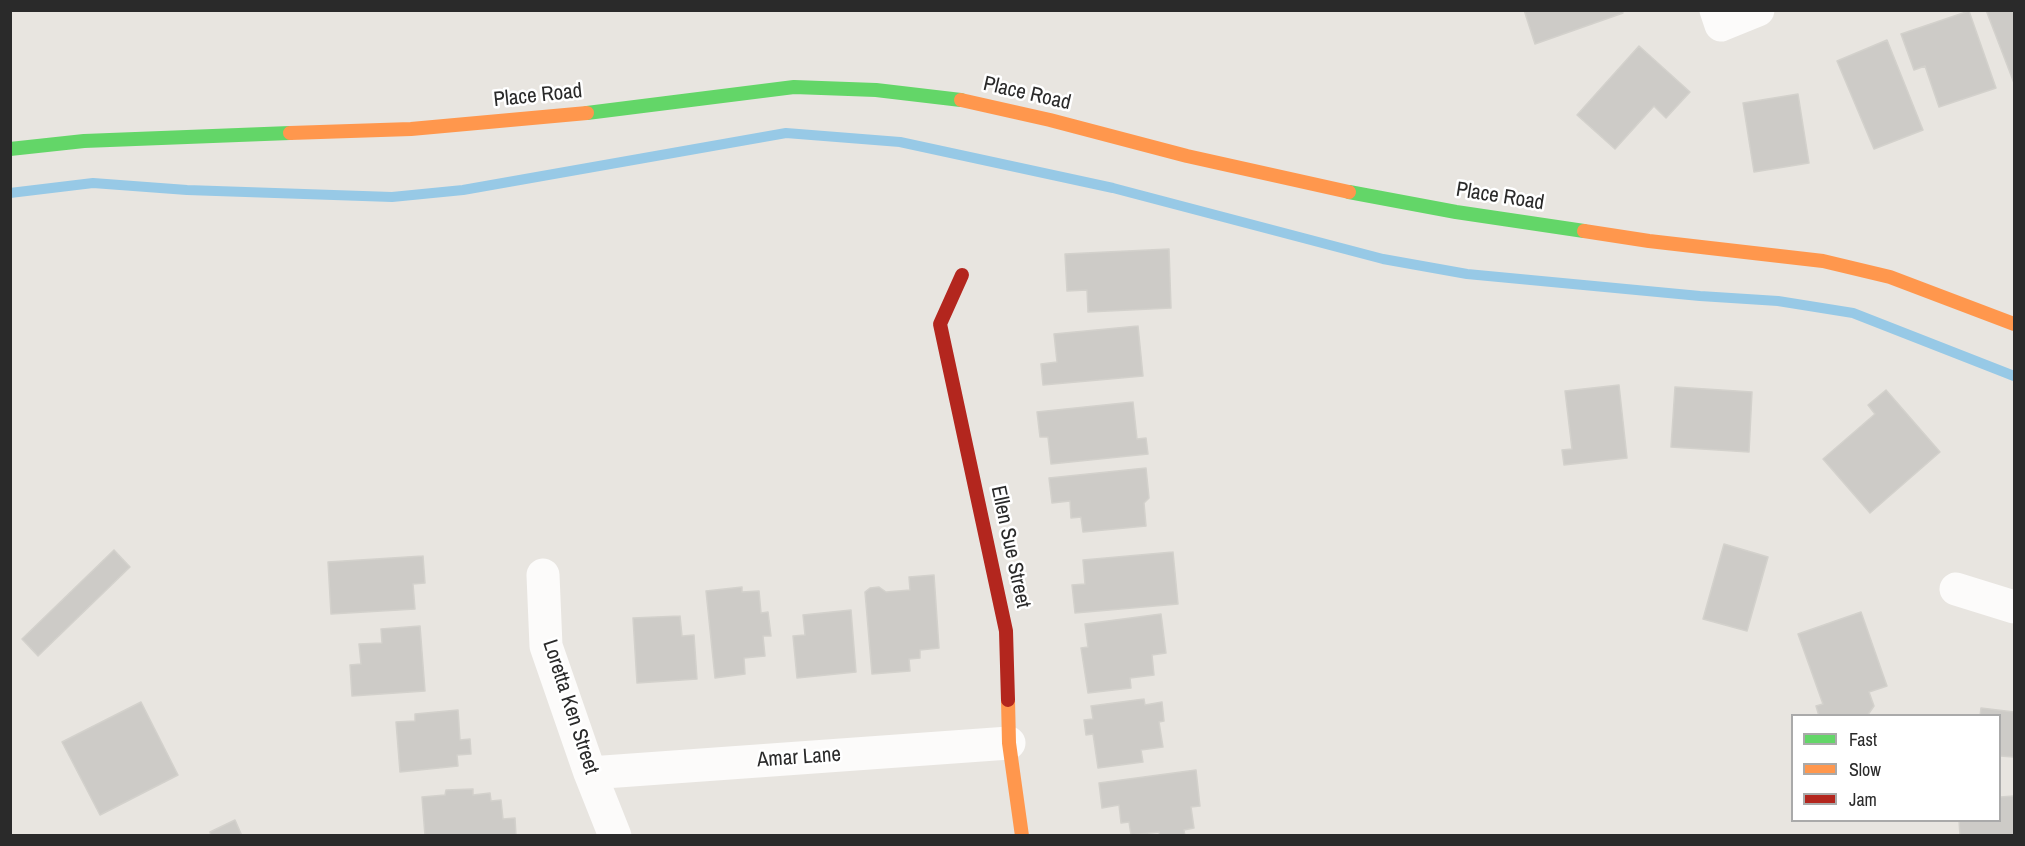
<!DOCTYPE html>
<style>
body{margin:0}
#map{position:relative;width:2025px;height:846px;overflow:hidden;background:#e8e5e0;font-family:"Archivo Narrow",sans-serif}
canvas{display:block}
.frame{position:absolute;inset:0;border:12px solid #2a2a2a;pointer-events:none}
.legend{position:absolute;left:1791px;top:714px;width:210px;height:108px;box-sizing:border-box;background:#fff;border:2px solid #aaa;margin:0;padding:8px 10px;list-style:none;font-size:18px;color:#2a2a2a}
.legend li{display:flex;align-items:center;gap:12px;height:30px}
.legend b{width:30px;border:2px solid #aaa}
</style>
<div id="map">
<canvas width="2025" height="846"></canvas>
<div class="frame"></div>
<ul class="legend">
<li><b style="height:8px;background:#63d668"></b>Fast</li>
<li><b style="height:8px;background:#ff974d"></b>Slow</li>
<li><b style="height:8px;background:#b3261e"></b>Jam</li>
</ul>
</div>
<script>
const ctx = document.querySelector('canvas').getContext('2d');
ctx.lineJoin = 'round';
const shape = rows => new Path2D(rows.map(r => 'M' + r).join(''));
function strokePath(path, color, width, dash) { ctx.strokeStyle = color; ctx.lineWidth = width; ctx.lineCap = dash ? 'butt' : 'round'; ctx.setLineDash(dash || []); ctx.stroke(path); }
function fill(path, color) { ctx.fillStyle = color; ctx.fill(path, 'evenodd'); }
function label(font, color, halo, rows, align = 'center') {
  ctx.font = font + ' "Archivo Narrow",sans-serif'; ctx.lineWidth = 5; ctx.setLineDash([]); ctx.textBaseline = 'middle'; ctx.strokeStyle = halo; ctx.fillStyle = color; for (const [text, x, y, turn = 0] of rows) {
    ctx.save(); ctx.translate(x, y); ctx.rotate((+turn || 0) * Math.PI / 180); ctx.textAlign = isNaN(turn) ? turn : align; if (halo) ctx.strokeText(text, 0, 0); ctx.fillText(text, 0, 0); ctx.restore();
  }
}
strokePath(shape([
 [10,193,93,183,187,190,392,197,463,190,786,133,900,142,1113,188,1383,259,1467,274,1700,296,1778,301,1853,313,2014,376]
]), '#97c9e6', 10);
const building = shape([
 [1524,10,1622,10,1623,13,1535,44,1524,10],
 [1986,10,2014,10,2014,83,1986,10],
 [1969,11,1996,88,1939,107,1925,66,1914,70,1901,34,1969,11],
 [1887,40,1923,130,1874,149,1837,61,1887,40],
 [1639,46,1690,92,1666,118,1654,106,1615,149,1577,115,1639,46],
 [1798,94,1809,163,1754,172,1743,103,1798,94],
 [1169,249,1171,308,1088,312,1087,290,1067,291,1065,254,1169,249],
 [1138,326,1143,376,1043,385,1041,364,1057,362,1054,334,1138,326],
 [1619,385,1627,458,1564,465,1562,450,1572,449,1565,391,1619,385],
 [1675,387,1752,392,1749,452,1671,447,1675,387],
 [1886,390,1940,452,1870,513,1823,459,1875,414,1868,405,1886,390],
 [1133,402,1137,439,1146,438,1148,454,1051,464,1048,437,1040,437,1037,412,1133,402],
 [1146,468,1149,498,1144,503,1146,526,1083,532,1081,517,1071,518,1070,501,1052,503,1049,478,1146,468],
 [1724,544,1768,557,1747,631,1703,619,1724,544],
 [114,550,130,567,38,656,22,639,114,550],
 [1173,552,1178,604,1075,613,1072,585,1085,584,1083,560,1173,552],
 [423,556,425,583,413,584,415,609,331,614,328,562,423,556],
 [934,575,939,648,920,650,920,658,909,659,910,671,872,674,865,592,870,588,879,587,886,592,910,590,909,577,934,575],
 [742,587,742,592,759,591,761,613,768,612,771,636,763,636,765,656,744,658,745,674,715,678,706,591,742,587],
 [851,610,856,672,797,678,793,636,805,635,803,615,851,610],
 [1861,612,1887,686,1869,692,1874,706,1867,716,1819,716,1816,706,1823,704,1798,634,1861,612],
 [1161,614,1166,653,1152,655,1154,675,1130,678,1131,688,1088,693,1081,648,1088,647,1085,624,1161,614],
 [680,616,682,636,694,635,697,679,637,683,633,618,680,616],
 [420,626,425,691,352,696,350,665,361,664,359,644,382,643,381,629,420,626],
 [1144,699,1145,705,1162,702,1164,721,1159,722,1163,747,1141,750,1143,762,1098,768,1093,734,1086,735,1084,720,1093,719,1091,706,1144,699],
 [141,702,178,775,100,815,62,742,141,702],
 [1981,708,2014,712,2014,757,2000,756,2000,716,1980,716,1981,708],
 [458,710,460,740,470,739,471,754,457,755,458,766,400,772,396,722,415,721,415,714,458,710],
 [1196,770,1200,806,1191,807,1194,828,1184,830,1185,836,1160,836,1159,832,1131,835,1129,822,1121,823,1119,805,1102,808,1099,783,1196,770],
 [473,789,473,795,490,793,491,801,501,800,503,819,515,818,516,836,425,836,422,797,445,795,446,790,473,789],
 [2014,796,2014,836,1960,836,1959,820,2000,820,2000,797,2014,796],
 [235,820,242,836,211,836,210,832,235,820]
]);
fill(building, '#cdcbc7');
strokePath(building, '#d3d1cc', 1.5);
strokePath(shape([
 [1716,10,1721,25,1758,10],
 [543,575,546,646,590,773,615,836],
 [1956,589,2014,607],
 [590,773,1009,743]
]), '#fcfbfa', 33);
strokePath(shape([
 [587,113,794,87,876,90,961,100],
 [10,149,84,141,290,133],
 [1349,192,1456,212,1584,231]
]), '#63d668', 14);
strokePath(shape([
 [961,100,1050,120,1187,156,1349,192],
 [290,133,411,129,587,113],
 [1584,231,1649,241,1823,261,1890,277,2014,324],
 [1008,700,1009,743,1022,836]
]), '#ff974d', 14);
strokePath(shape([
 [962,275,940,324,1006,631,1008,700]
]), '#b3261e', 14);
label('21px', '#2a2a2a', '#fff', [
 ["Place Road",1027,94,13],
 ["Place Road",538,96,-6],
 ["Place Road",1500,197,9],
 ["Ellen Sue Street",1010,547,78],
 ["Loretta Ken Street",570,707,72],
 ["Amar Lane",799,758,-4]
]);
</script>
